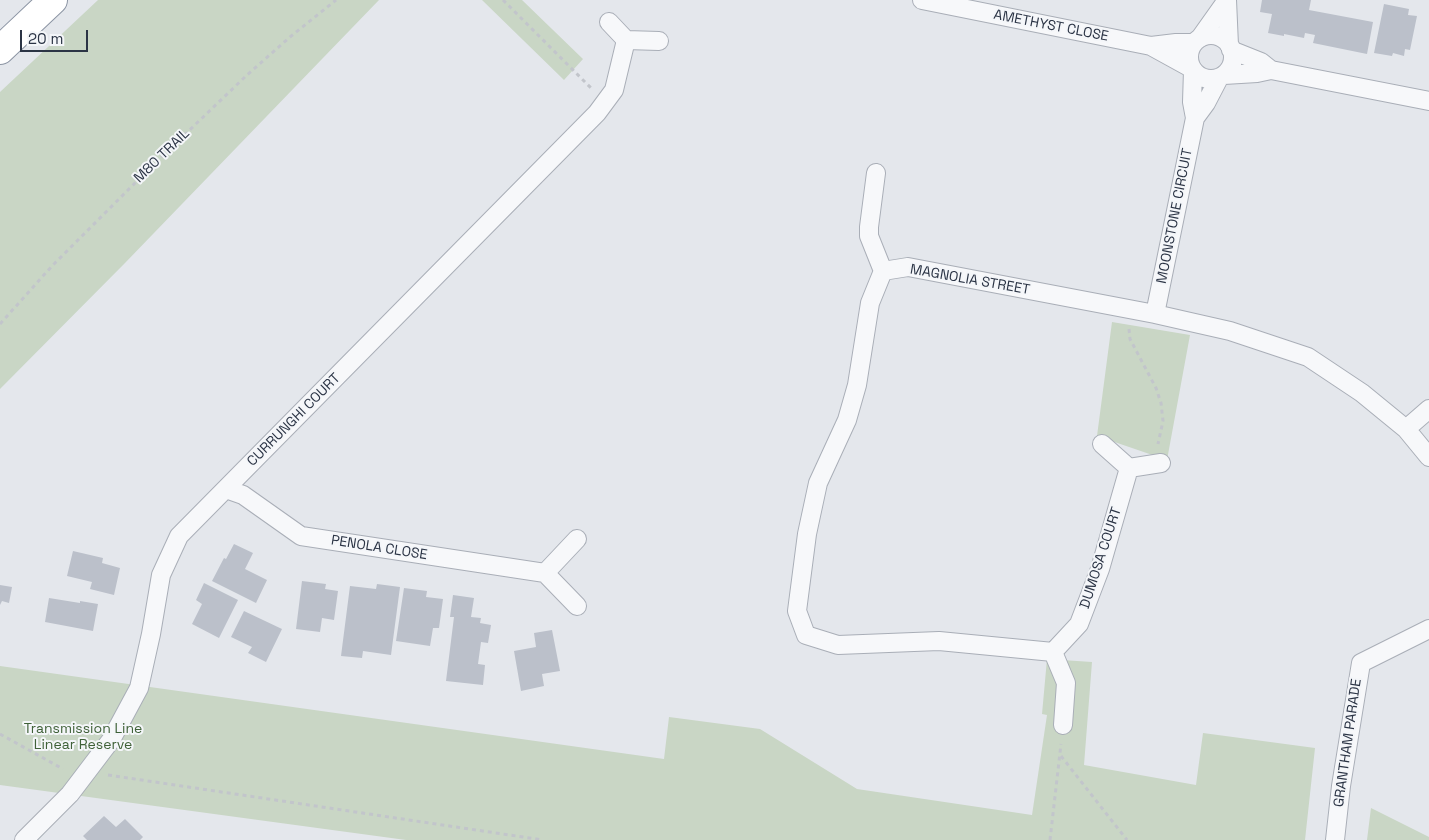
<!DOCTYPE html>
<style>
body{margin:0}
#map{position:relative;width:1429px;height:840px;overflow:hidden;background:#e4e7ec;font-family:"Space Grotesk",sans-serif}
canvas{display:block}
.scale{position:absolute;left:20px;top:30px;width:68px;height:22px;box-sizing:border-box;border:2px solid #2b3445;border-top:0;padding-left:6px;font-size:15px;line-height:18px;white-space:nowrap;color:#2b3445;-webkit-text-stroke:4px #f4f6f9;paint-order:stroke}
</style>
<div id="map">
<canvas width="1429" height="840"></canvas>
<div class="scale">20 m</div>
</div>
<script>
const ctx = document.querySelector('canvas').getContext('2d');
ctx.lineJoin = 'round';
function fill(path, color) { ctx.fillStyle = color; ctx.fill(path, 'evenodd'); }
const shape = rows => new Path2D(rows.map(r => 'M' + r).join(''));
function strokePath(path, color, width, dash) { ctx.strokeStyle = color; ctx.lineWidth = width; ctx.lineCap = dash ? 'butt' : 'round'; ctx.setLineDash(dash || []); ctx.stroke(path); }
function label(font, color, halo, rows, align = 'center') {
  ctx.font = font + ' "Space Grotesk",sans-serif'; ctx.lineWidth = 4; ctx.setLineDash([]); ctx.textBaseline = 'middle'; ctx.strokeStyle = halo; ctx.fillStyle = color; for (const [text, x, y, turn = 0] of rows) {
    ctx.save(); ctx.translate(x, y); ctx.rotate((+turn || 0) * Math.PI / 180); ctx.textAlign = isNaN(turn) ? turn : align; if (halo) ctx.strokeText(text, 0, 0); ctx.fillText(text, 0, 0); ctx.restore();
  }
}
fill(shape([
 [98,0,379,0,125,263,0,389,0,92],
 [482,0,522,0,583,59,564,80],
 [1112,322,1190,335,1167,460,1097,436],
 [1047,659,1092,662,1084,765,1196,785,1203,733,1315,748,1305,840,406,840,0,785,0,666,664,759,669,717,760,729,857,789,1032,815,1047,715,1042,714],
 [1371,808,1429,837,1429,840,1367,840]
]), '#c9d6c5');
fill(shape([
 [1262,0,1311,0,1309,10,1373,22,1367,54,1313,43,1315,35,1305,33,1304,38,1284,34,1284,36,1268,33,1272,14,1260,12],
 [1384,4,1409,9,1408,15,1417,16,1410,50,1405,49,1404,56,1393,53,1392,56,1374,53],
 [234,544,253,553,245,569,267,580,256,603,212,581,224,558,226,559],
 [73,551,103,558,102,563,120,568,114,595,90,589,92,582,67,576],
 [302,581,326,584,325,589,338,591,334,620,322,618,320,632,296,629],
 [204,583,238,600,219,638,192,624,202,604,196,600],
 [377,584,400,587,391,655,363,651,362,658,341,656,350,586,376,589],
 [0,585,12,587,9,603,2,601,0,605],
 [404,588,427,591,426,597,443,599,439,628,433,628,430,646,396,641],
 [453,595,474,598,471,617,481,618,480,623,491,625,488,643,481,642,478,664,485,665,483,685,446,681,454,617,450,617],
 [49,598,80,603,80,601,98,604,93,631,45,622],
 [244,611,282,629,266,662,248,653,252,647,231,637],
 [552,630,560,671,542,674,544,686,521,691,514,651,536,647,534,633],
 [104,816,116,827,125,819,143,837,140,840,87,840,83,836]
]), '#bbc0ca');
const minor = shape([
 [922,0,1151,46,1191,68],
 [1227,0,1229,45],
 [609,22,626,40,659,41],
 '1189 57a22 22 0 1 1 44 0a22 22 0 1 1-44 0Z',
 [1200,38,1227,0],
 [1151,46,1176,43,1194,43],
 [1231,50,1261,62,1271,70],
 [1224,75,1257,73,1271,70,1429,101],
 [1195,118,1206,103,1219,78],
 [876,173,869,227,869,236,883,271],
 [1155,314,1195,118,1192,102,1193,70],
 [1406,429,1429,409],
 [1102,444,1129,468,1161,463],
 [226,489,243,495,301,536,545,573],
 [577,606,545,573,577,539],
 [1053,652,939,641,838,645,806,635,797,611,807,534,818,483,847,420,857,385,870,303,883,271,908,267,1155,314,1230,331,1308,357,1362,393,1406,429,1429,457],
 [1053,652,1079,624,1100,569,1129,468],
 [1053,652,1066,683,1063,725],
 [24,840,70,794,111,740,139,688,151,634,161,575,179,536,597,113,614,90,626,40],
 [1335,840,1341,786,1361,663,1429,629]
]);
const motorway = shape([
 [0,50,53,0]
]);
strokePath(minor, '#a9aeb7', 20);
strokePath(motorway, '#8b94a3', 30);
strokePath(shape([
 [503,0,591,88],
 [0,324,52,266,151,167,247,75,290,37,336,0],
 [1129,329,1130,339,1156,388,1161,403,1163,421,1158,444],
 [0,734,63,769],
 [1061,756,1127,840],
 [108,775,543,840],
 [1050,840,1061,744]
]), '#c2c5cb', 3, [4, 4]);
strokePath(minor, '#f7f8fa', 18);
strokePath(motorway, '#fff', 28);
label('14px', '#2b3445', '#f4f6f9', [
 ["AMETHYST CLOSE",1051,26,11],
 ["M80 TRAIL",162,156,-44],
 ["MOONSTONE CIRCUIT",1175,216,-79],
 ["MAGNOLIA STREET",970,280,10],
 ["CURRUNGHI COURT",294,420,-45],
 ["PENOLA CLOSE",379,548,9],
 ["DUMOSA COURT",1101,558,-72],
 ["GRANTHAM PARADE",1348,743,-82]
]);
label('14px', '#3f6138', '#f4f6f9', [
 ["Transmission Line",83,729],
 ["Linear Reserve",83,745]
]);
</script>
